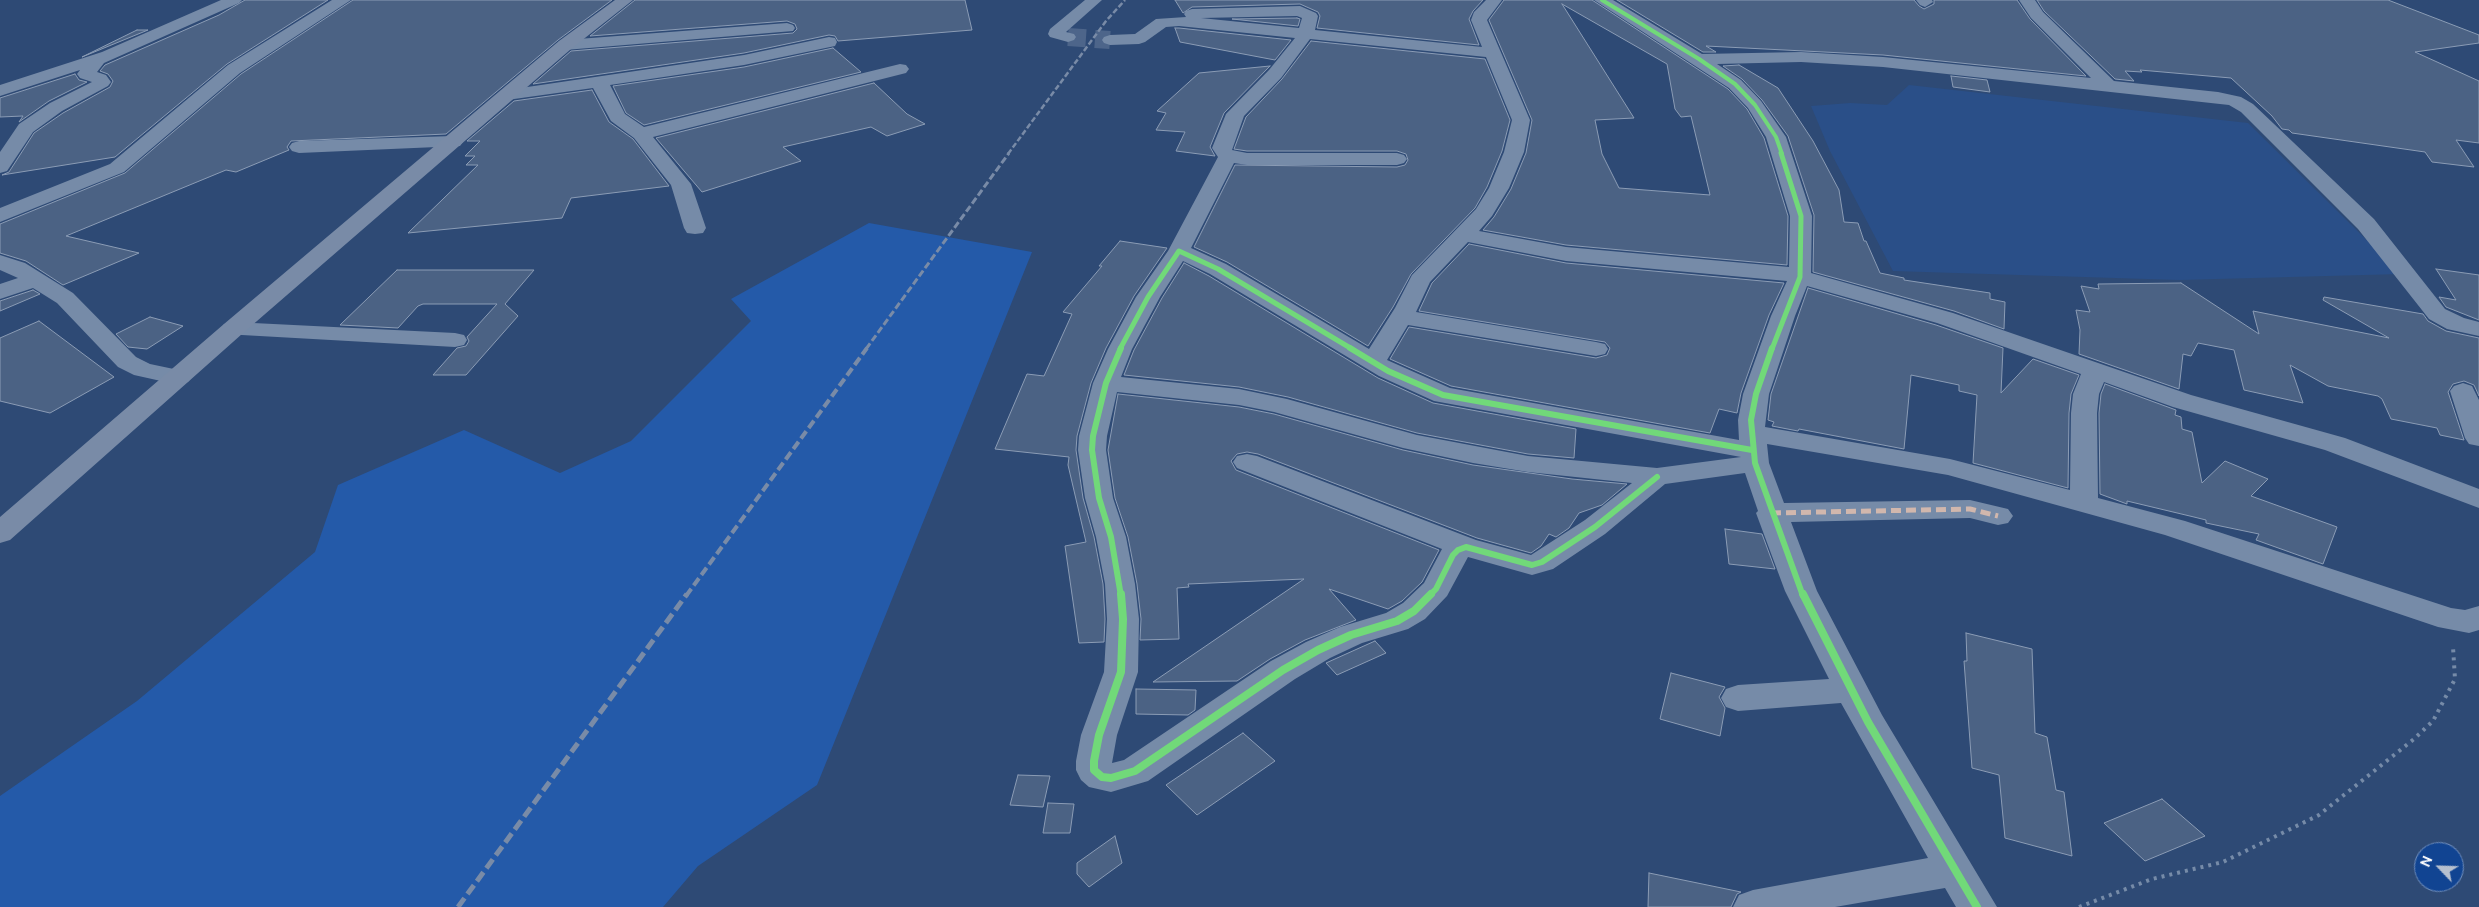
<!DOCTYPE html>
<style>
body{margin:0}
#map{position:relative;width:2479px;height:907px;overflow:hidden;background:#2e4a75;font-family:Ubuntu,sans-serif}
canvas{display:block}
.north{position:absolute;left:2414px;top:842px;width:50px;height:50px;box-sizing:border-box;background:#114492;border:1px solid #708fbe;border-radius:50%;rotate:294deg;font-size:14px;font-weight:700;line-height:20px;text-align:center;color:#fff}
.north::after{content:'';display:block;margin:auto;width:18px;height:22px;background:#b6c0cf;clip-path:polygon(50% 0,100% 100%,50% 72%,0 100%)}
</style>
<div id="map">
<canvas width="2479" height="907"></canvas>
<div class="north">N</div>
</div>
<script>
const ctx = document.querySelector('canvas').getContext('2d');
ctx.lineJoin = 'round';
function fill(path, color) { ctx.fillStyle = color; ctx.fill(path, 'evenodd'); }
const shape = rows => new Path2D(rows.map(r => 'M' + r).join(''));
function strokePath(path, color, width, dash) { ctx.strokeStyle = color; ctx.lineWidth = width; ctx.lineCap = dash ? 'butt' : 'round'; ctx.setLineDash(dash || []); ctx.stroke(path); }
fill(shape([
 [869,223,1032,252,817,785,698,866,663,907,0,907,0,796,137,701,315,552,338,485,464,430,560,473,631,441,751,321,731,299]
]), '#245aa9');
fill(shape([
 [1909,85,2248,123,2401,274,2179,280,1893,271,1830,151,1811,106,1850,103,1887,105]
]), '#2a4f88');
const building = shape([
 [245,0,328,0,227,64,115,157,2,175,9,172,34,133,63,113,110,87,113,81,108,74,100,71,105,65,219,15,245,0],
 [353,0,612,0,558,40,446,134,291,141,287,147,289,150,236,172,226,170,66,236,139,253,63,285,26,261,0,253,0,224,125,173,241,74,353,0],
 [635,0,965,0,972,30,838,41,835,36,829,35,744,53,533,84,571,51,793,33,797,29,795,24,787,21,590,36,635,0],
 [1175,0,1483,0,1473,11,1469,19,1479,45,1317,28,1320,16,1318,12,1300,4,1192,7,1183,13,1175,0],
 [1504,0,1592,0,1728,89,1747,109,1764,138,1788,216,1787,265,1566,245,1483,230,1494,217,1511,189,1526,153,1532,120,1489,20,1504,0],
 [1562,4,1667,64,1675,109,1681,117,1691,116,1710,195,1619,188,1602,154,1595,120,1634,118,1562,4],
 [1617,0,1914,0,1919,6,1924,9,1934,4,1934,0,2017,0,2030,19,2086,76,1883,55,1706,46,1716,52,1703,52,1617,0],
 [2037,0,2388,0,2479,35,2479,43,2415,52,2479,81,2479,143,2456,140,2474,167,2432,162,2425,152,2292,133,2289,130,2282,129,2272,116,2231,78,2140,70,2142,72,2125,71,2134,81,2115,79,2044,11,2037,0],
 [1297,18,1300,19,1298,26,1232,19,1297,18],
 [1175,28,1179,28,1291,40,1275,60,1180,42,1175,28],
 [137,30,148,30,82,57,137,30],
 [1311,41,1485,59,1510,120,1502,151,1487,187,1475,208,1411,274,1393,307,1368,346,1227,262,1194,247,1235,165,1397,167,1405,165,1408,160,1406,154,1397,151,1247,151,1234,149,1246,117,1282,79,1311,41],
 [833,48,861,72,644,125,626,113,613,86,744,67,833,48],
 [1739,65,1778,88,1813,141,1839,190,1844,222,1858,223,1864,241,1866,241,1880,273,1904,278,1904,280,1990,293,1990,299,2005,302,2004,329,1954,311,1813,272,1814,215,1788,136,1762,100,1742,79,1723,66,1739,65],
 [1270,66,1224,113,1210,147,1215,156,1176,151,1185,132,1156,130,1166,113,1157,111,1199,73,1270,66],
 [75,74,79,80,87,82,49,101,19,122,23,116,0,117,0,98,75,74],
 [1951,76,1987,80,1990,92,1953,87,1951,76],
 [874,83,907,114,925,124,887,136,871,127,783,147,801,161,702,192,656,138,874,83],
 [592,90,609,122,633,139,669,186,571,198,562,218,408,233,478,165,466,165,475,156,465,156,480,141,467,141,514,101,592,90],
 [1120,241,1167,248,1134,296,1106,348,1091,383,1077,436,1076,450,1083,498,1094,537,1103,584,1105,619,1104,642,1079,643,1065,546,1086,542,1068,465,1069,457,995,449,1027,374,1044,376,1072,314,1063,312,1102,266,1099,266,1120,241],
 [1469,244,1566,263,1784,283,1769,315,1741,393,1737,413,1719,409,1710,433,1451,386,1390,359,1409,327,1596,358,1607,355,1610,348,1605,342,1419,311,1432,283,1469,244],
 [1184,263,1209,276,1378,378,1433,403,1576,429,1574,458,1528,454,1417,433,1288,397,1239,387,1124,375,1134,350,1162,298,1184,263],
 [2436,269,2479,275,2479,320,2446,307,2439,297,2456,300,2436,269],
 [397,270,534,270,505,304,518,316,466,375,433,375,457,348,466,346,469,341,467,337,497,304,423,304,418,306,398,328,340,325,397,270],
 [2181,283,2259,334,2253,311,2389,338,2323,300,2324,297,2423,314,2428,321,2446,331,2479,338,2479,396,2474,385,2464,381,2453,384,2448,392,2464,440,2440,435,2437,428,2391,419,2382,399,2378,396,2328,386,2290,365,2303,403,2244,390,2234,350,2198,343,2191,356,2183,354,2179,389,2079,354,2080,330,2076,310,2090,312,2081,286,2099,289,2098,284,2181,283],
 [1808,288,1936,325,2003,348,2001,393,2033,359,2079,375,2071,394,2069,413,2068,488,1973,463,1977,395,1959,391,1959,385,1911,375,1904,449,1799,429,1798,431,1772,426,1774,422,1768,420,1771,394,1808,288],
 [33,290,40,294,0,311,0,301,33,290],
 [150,317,183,326,147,349,128,347,116,334,150,317],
 [39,321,114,377,50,413,0,401,0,338,39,321],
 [2105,384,2176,410,2175,415,2181,417,2182,429,2192,432,2202,483,2225,461,2268,479,2251,496,2337,527,2323,564,2256,540,2259,534,2206,523,2206,520,2194,517,2127,501,2127,504,2100,494,2099,413,2101,394,2105,384],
 [1118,394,1239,407,1274,414,1403,450,1473,465,1572,479,1627,484,1602,505,1579,513,1569,528,1556,537,1549,534,1541,546,1531,553,1477,538,1258,454,1247,452,1237,454,1231,461,1236,470,1439,550,1422,582,1402,601,1388,609,1329,589,1356,620,1305,640,1270,659,1237,681,1153,682,1304,579,1188,584,1189,587,1177,588,1179,639,1140,640,1141,619,1137,584,1128,537,1115,498,1108,450,1118,394],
 [1725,529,1762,534,1775,569,1729,564,1725,529],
 [1966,633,2032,649,2035,733,2047,737,2056,790,2064,792,2072,856,2005,838,1999,775,1972,768,1964,661,1967,661,1966,633],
 [1375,641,1386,653,1337,675,1326,663,1375,641],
 [1671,673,1725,687,1719,697,1725,708,1720,736,1660,719,1671,673],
 [1136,689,1196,690,1195,710,1188,715,1136,714,1136,689],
 [1243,733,1275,761,1197,815,1166,785,1243,733],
 [1018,775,1050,776,1043,807,1010,805,1018,775],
 [2162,799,2205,836,2145,861,2104,823,2162,799],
 [1048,803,1074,804,1070,833,1043,833,1048,803],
 [1115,836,1122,863,1089,887,1077,874,1077,863,1115,836],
 [1649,873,1741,892,1737,894,1731,907,1648,907,1649,873]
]);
fill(building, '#4b6284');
strokePath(building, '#8b9cb5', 1);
strokePath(shape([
 [1068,37,1110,40]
]), '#4d658a', 18, [18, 9]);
strokePath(shape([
 [2079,907,2152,879,2223,862,2319,815,2414,739,2433,721,2455,679,2453,647]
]), '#768ba8', 4, [3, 5]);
fill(shape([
 [221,0,242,0,239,3,104,63,97,72,106,75,111,82,108,86,62,111,33,132,7,171,0,173,0,152,19,124,50,103,92,82,80,78,77,74,80,70,0,96,0,85,102,52,221,0],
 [332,0,351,0,240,73,124,172,0,222,0,208,110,164,228,65,332,0],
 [1085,0,1102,0,1066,32,1074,34,1076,37,1074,40,1068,42,1050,37,1048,34,1050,29,1085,0],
 [1486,0,1502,0,1487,20,1530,120,1524,152,1509,188,1492,216,1479,231,1566,247,1789,267,1790,216,1766,137,1748,108,1729,88,1594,0,1613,0,1702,54,1801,52,1883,57,2091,78,2031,18,2019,0,2035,0,2043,12,2114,81,2218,92,2241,97,2253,104,2374,219,2445,309,2464,318,2479,322,2479,336,2447,329,2429,319,2358,229,2241,112,2229,105,1883,67,1801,62,1717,64,1741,80,1761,101,1786,137,1812,216,1811,273,1953,313,2191,395,2345,438,2479,489,2479,508,2325,450,2173,407,2104,382,2099,394,2097,413,2098,498,2185,521,2451,608,2465,610,2479,606,2479,630,2469,633,2438,627,2165,535,1948,475,1767,444,1769,463,1784,503,1970,500,2008,509,2013,516,2008,523,1998,525,1970,518,1791,522,1817,591,1882,715,1997,907,1956,907,1945,888,1835,907,1733,907,1739,895,1753,890,1928,858,1841,703,1738,711,1726,707,1721,698,1726,689,1738,685,1829,679,1785,591,1756,513,1758,511,1745,473,1665,484,1605,534,1553,569,1532,575,1468,557,1447,596,1425,619,1408,629,1362,643,1330,658,1295,679,1148,781,1111,792,1089,787,1081,780,1076,770,1076,761,1081,735,1104,672,1107,619,1105,584,1096,537,1085,498,1078,450,1079,436,1093,383,1108,349,1136,297,1168,251,1218,157,1212,148,1226,114,1269,70,1295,38,1179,26,1166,27,1145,42,1139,44,1110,45,1104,43,1102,40,1104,37,1110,35,1135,34,1156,19,1186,17,1184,14,1186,11,1192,9,1300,6,1316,13,1318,16,1315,30,1482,47,1471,20,1474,12,1486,0],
 [1297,16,1302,18,1299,28,1201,18,1297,16],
 [1310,39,1486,57,1512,120,1504,152,1489,188,1476,209,1412,275,1395,308,1369,349,1226,264,1191,248,1234,163,1247,165,1397,165,1404,163,1407,159,1404,155,1397,153,1247,153,1232,150,1244,116,1281,78,1310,39],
 [1468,242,1566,261,1787,281,1771,316,1743,394,1738,420,1739,440,1450,388,1387,360,1408,325,1596,356,1605,354,1608,349,1605,344,1596,342,1416,312,1430,282,1468,242],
 [1183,261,1210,274,1379,376,1434,401,1741,457,1657,468,1528,456,1417,435,1287,399,1239,389,1121,377,1132,349,1160,297,1183,261],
 [1807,286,1937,323,2081,374,2073,394,2071,413,2070,490,1950,459,1765,427,1769,394,1795,316,1807,286],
 [1117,392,1239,405,1274,412,1403,448,1473,463,1528,472,1632,483,1585,520,1531,555,1476,540,1257,456,1247,454,1237,456,1233,462,1237,468,1442,549,1424,583,1403,603,1386,613,1340,627,1306,642,1271,661,1124,760,1112,763,1117,735,1138,672,1139,619,1135,584,1126,537,1113,498,1106,450,1107,436,1117,392],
 [1916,0,1932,0,1933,2,1925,7,1920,5,1916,0],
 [787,23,793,25,795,28,793,31,565,50,559,49,557,45,559,41,565,40,787,23],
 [829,37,835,38,837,42,835,46,744,65,610,85,625,114,644,127,900,64,906,65,909,69,906,73,653,137,691,184,706,228,703,233,695,234,687,233,684,228,671,185,634,138,611,121,593,88,507,100,501,99,498,95,501,91,507,90,744,55,829,37],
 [453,136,460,138,463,142,460,146,299,153,292,151,289,147,292,143,299,141,453,136],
 [0,255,25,263,73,293,136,357,150,364,188,372,192,377,188,382,179,385,134,375,118,367,57,303,33,288,0,299,0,284,18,278,0,270,0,255],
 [233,322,455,333,464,335,467,340,464,345,455,347,224,334,221,329,224,324,233,322],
 [2463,383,2472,386,2479,400,2479,446,2469,444,2465,438,2450,391,2454,386,2463,383]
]), '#768ba8');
fill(shape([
 [615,0,633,0,571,49,242,334,10,540,0,543,0,517,224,324,559,41,615,0]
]), '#798ba7');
strokePath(shape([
 [1008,154,1106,21,1125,0]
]), '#798ba7', 2.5, [5.5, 2.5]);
strokePath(shape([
 [866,349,1009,153]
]), '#798ba7', 3, [7, 3]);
strokePath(shape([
 [686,596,867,348]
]), '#798ba7', 4, [9, 4]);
strokePath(shape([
 [458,907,687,594]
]), '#798ba7', 5, [11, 5]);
strokePath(shape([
 [1771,513,1970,509,1998,516]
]), '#d1b7ad', 5, [10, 5]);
strokePath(shape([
 [1602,0,1699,59,1735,84,1755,105,1776,137,1782,154]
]), '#71d979', 4);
strokePath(shape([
 [1120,349,1148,297,1179,251,1218,269,1352,349],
 [1772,349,1800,277,1801,216,1781,153]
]), '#71d979', 5);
strokePath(shape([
 [1121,348,1106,383,1093,436,1092,450,1099,498,1111,537,1121,596],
 [1350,348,1388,371,1443,395,1752,450],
 [1772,348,1756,394,1751,420,1755,463,1803,596],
 [1429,596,1436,589,1453,555,1458,550,1466,547,1532,565,1542,562,1595,527,1657,477]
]), '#71d979', 6);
strokePath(shape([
 [1121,594,1123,619,1121,672,1099,735,1094,761,1094,770,1102,777,1111,778,1135,771,1283,670,1318,650,1351,635,1397,621,1414,611,1431,594],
 [1803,594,1868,722,1977,907]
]), '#71d979', 8);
</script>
